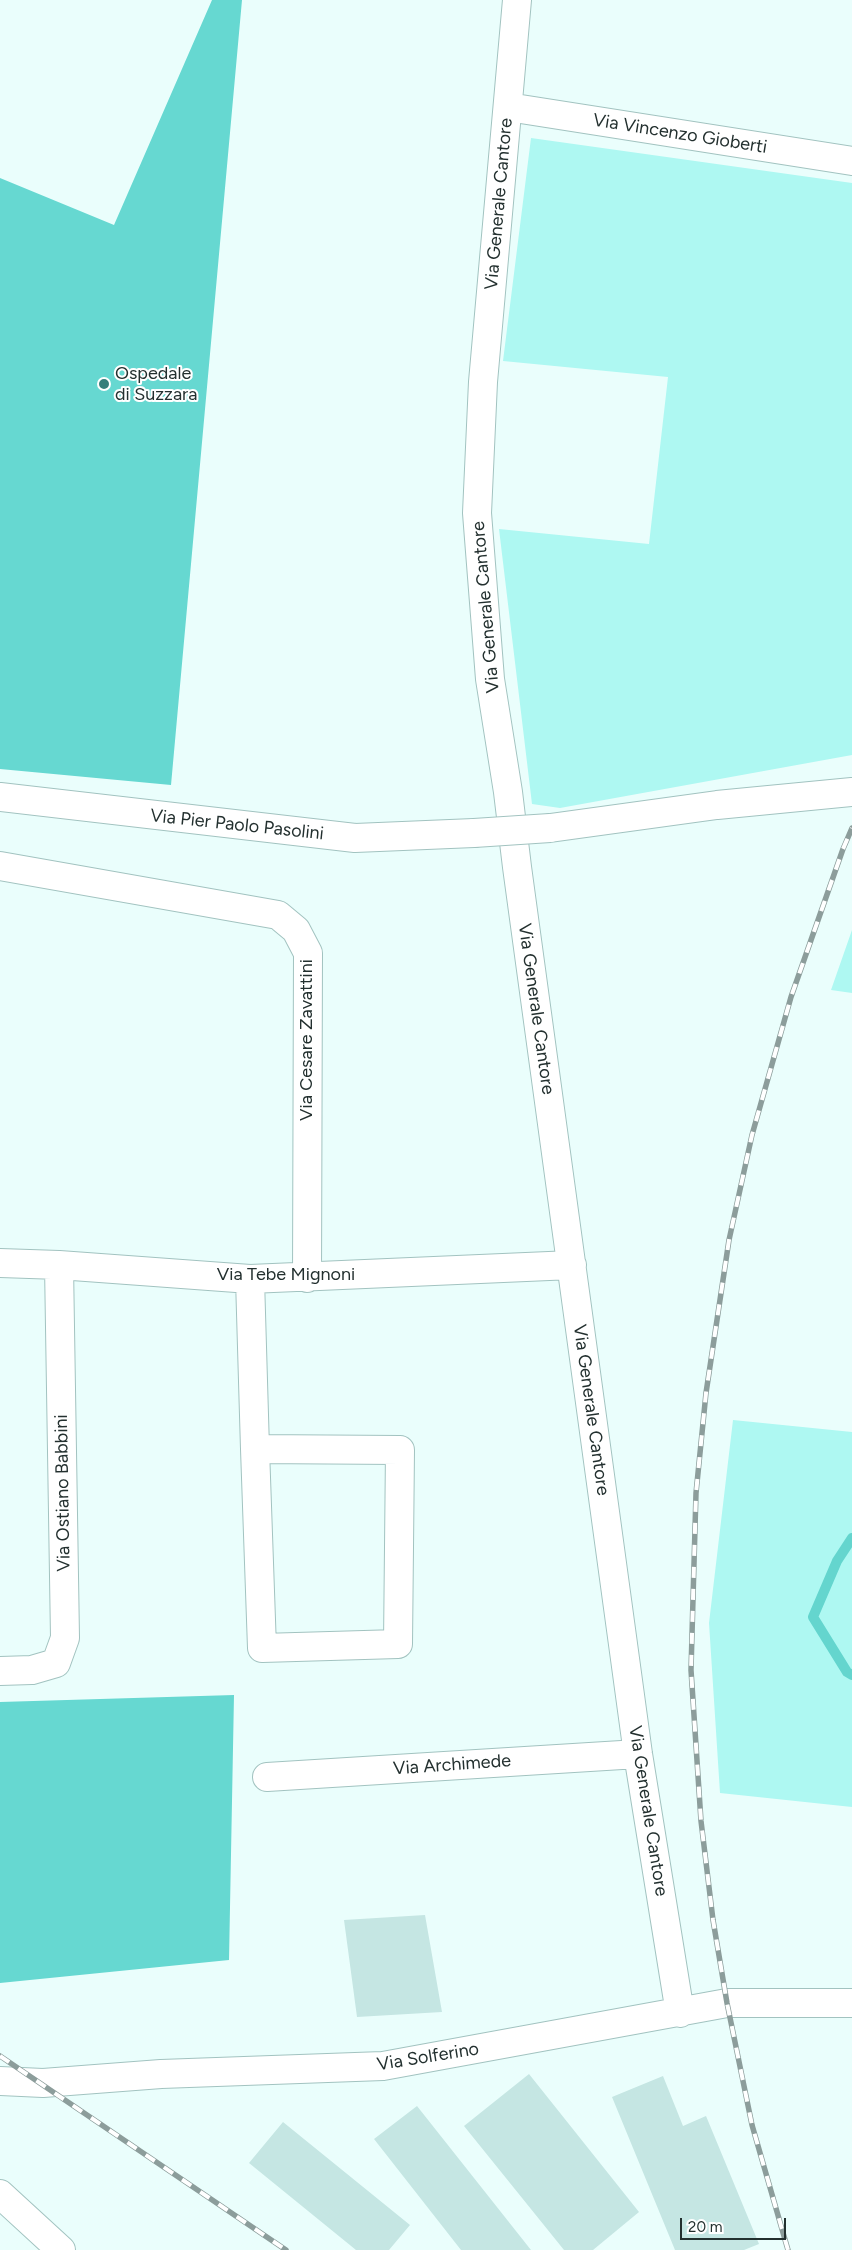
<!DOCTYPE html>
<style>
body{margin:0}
#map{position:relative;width:852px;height:2250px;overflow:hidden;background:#eafefc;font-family:Figtree,sans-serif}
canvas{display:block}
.scale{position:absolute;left:680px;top:2218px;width:106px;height:22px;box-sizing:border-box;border:2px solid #23302f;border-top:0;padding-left:6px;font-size:15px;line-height:18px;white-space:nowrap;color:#23302f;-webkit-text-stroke:4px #fff;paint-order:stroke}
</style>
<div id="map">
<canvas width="852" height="2250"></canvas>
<div class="scale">20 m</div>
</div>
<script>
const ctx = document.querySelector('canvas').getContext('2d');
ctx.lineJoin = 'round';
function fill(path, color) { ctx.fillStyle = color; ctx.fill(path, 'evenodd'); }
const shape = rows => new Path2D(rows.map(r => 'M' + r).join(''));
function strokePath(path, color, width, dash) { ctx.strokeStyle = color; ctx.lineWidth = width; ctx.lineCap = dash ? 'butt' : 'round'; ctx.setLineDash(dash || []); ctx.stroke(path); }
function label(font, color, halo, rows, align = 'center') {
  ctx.font = font + ' Figtree,sans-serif'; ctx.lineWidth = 4; ctx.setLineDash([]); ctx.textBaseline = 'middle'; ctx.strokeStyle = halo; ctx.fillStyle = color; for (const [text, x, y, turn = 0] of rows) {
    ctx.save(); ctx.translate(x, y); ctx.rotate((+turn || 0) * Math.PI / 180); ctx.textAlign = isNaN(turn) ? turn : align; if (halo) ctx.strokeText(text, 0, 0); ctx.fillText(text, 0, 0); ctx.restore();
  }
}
fill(shape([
 [531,138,852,183,852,755,560,808,532,804,499,529,649,544,668,377,503,361],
 [852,930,852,993,831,990],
 [733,1420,852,1432,852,1807,720,1793,709,1623]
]), '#aef8f2');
fill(shape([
 [212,0,242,0,171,785,0,769,0,178,114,225],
 [234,1695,229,1960,0,1983,0,1702]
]), '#66d8d1');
strokePath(shape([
 [852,1538,837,1561,813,1617,847,1672,852,1675]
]), '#64d5ce', 10);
fill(shape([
 [425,1915,442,2012,357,2017,344,1920],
 [529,2074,639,2212,593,2250,564,2250,464,2126],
 [663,2076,683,2126,706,2116,759,2244,744,2250,675,2250,612,2097],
 [417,2106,531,2250,461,2250,374,2139],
 [283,2122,410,2225,389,2250,356,2250,249,2163]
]), '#c5e6e3');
const minor = shape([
 [517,0,483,382,477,513,490,679,508,792,517,867,638,1754,680,2013],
 [508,107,852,161],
 [0,866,278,915,296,930,308,953,307,1278],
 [0,1263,59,1265,250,1279,572,1265],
 [250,1279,255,1449,262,1648,398,1644,400,1450,255,1449],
 [0,1671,32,1670,56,1663,65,1638,59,1265],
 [267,1777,638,1754],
 [0,2081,43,2083,161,2074,383,2066,727,2003,852,2003],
 [0,2194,61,2250]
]);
const tertiary = shape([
 [0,797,355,838,474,833],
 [550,828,717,805,852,792]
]);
strokePath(minor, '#a2c3c0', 30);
strokePath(tertiary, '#a2c3c0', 30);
strokePath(minor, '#fff', 28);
strokePath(tertiary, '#fff', 28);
const rail = shape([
 [0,2056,286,2250],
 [788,2250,752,2125,727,2003,713,1920,701,1821,691,1670,696,1493,706,1393,729,1240,752,1135,791,997,843,849,852,828]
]);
strokePath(rail, '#8c9d9b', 5.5);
strokePath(rail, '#fff', 4, [11]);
const tertiaryBridge = shape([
 [474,833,550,828]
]);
strokePath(tertiaryBridge, '#a2c3c0', 30, []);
strokePath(tertiaryBridge, '#fff', 28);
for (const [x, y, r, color] of [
 [104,384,6,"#367e7a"]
]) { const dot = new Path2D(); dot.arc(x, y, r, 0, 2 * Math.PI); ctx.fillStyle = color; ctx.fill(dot); strokePath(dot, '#fff', 2); }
label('18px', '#23302f', '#fff', [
 ["Via Vincenzo Gioberti",680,134,9],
 ["Via Generale Cantore",499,204,-85],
 ["Via Generale Cantore",486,607,-95],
 ["Via Pier Paolo Pasolini",237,825,6],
 ["Via Generale Cantore",536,1009,82],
 ["Via Cesare Zavattini",307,1040,-90],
 ["Via Tebe Mignoni",286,1275],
 ["Via Generale Cantore",591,1410,82],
 ["Via Ostiano Babbini",63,1493,-91],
 ["Via Archimede",452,1765,-4],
 ["Via Generale Cantore",648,1811,81],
 ["Via Solferino",428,2057,-9]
]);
label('18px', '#23302f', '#fff', [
 ["Ospedale",115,374],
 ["di Suzzara",115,395]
], 'left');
</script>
